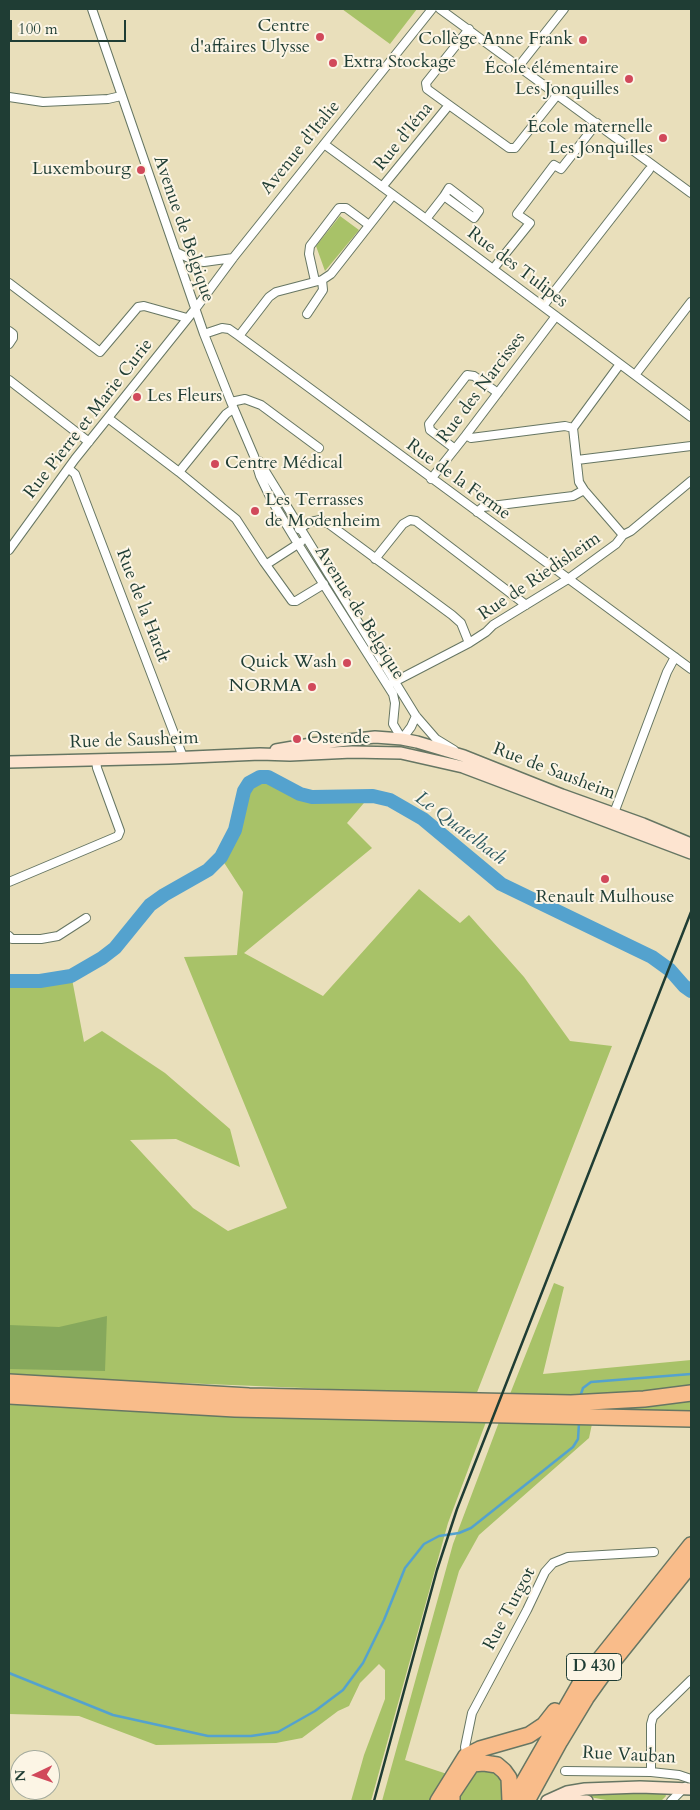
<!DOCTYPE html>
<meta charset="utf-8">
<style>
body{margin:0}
#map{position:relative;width:700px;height:1810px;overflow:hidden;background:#e9dfbb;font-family:Cardo,serif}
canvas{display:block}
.frame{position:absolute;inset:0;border:10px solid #1f3d34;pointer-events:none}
.north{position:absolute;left:10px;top:1750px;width:50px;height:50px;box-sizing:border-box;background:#fcf5e5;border:1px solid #a4ab9e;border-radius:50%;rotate:267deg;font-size:14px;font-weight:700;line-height:20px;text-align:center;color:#1f3d34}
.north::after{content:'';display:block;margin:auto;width:18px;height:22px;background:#d1495b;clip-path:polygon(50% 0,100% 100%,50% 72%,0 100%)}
.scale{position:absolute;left:10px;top:20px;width:116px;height:22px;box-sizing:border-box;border:2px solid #1f3d34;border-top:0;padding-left:6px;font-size:15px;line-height:18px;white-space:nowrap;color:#1f3d34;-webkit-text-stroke:4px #fcf5e5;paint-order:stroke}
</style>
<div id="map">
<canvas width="700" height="1810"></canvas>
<div class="frame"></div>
<div class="north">N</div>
<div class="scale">100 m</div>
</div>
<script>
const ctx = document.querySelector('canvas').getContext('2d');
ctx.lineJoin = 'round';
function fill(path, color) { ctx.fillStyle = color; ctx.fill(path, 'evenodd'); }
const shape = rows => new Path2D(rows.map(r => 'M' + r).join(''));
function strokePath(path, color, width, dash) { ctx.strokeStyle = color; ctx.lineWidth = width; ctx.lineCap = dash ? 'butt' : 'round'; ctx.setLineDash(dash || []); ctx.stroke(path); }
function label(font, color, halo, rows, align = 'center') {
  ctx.font = font + ' Cardo,serif'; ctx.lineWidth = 4; ctx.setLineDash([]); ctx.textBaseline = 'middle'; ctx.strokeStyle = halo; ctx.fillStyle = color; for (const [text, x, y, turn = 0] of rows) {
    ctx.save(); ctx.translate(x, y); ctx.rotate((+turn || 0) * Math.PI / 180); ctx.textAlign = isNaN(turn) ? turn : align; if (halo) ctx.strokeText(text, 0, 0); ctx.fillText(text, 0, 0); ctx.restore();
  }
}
fill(shape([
 [342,9,417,9,390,44],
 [340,216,359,230,325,271,316,246],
 [268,780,310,801,369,797,347,823,372,848,244,953,323,996,419,889,460,923,469,915,524,977,570,1041,612,1046,476,1395,84,1379,9,1375,9,985,38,985,72,979,84,1042,102,1031,165,1073,230,1129,240,1167,176,1139,130,1140,193,1208,228,1231,287,1208,184,957,237,955,243,892,223,861,237,830,252,788],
 [554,1283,564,1287,543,1374,691,1360,691,1388,592,1396,510,1394],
 [691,1397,691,1414,591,1412,592,1408],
 [9,1403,486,1422,448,1523,371,1801,351,1801,364,1755,385,1699,385,1670,379,1664,360,1683,349,1706,338,1711,302,1738,276,1743,156,1745,79,1716,9,1714],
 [499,1422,592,1424,589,1438,479,1535,459,1571,405,1760,447,1774,429,1801,382,1801,453,1544],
 [479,1766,503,1775,503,1801,457,1801,457,1794],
 [608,1791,665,1793,666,1796,661,1801,612,1801,578,1795]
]), '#a8c268');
fill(shape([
 [107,1316,105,1371,9,1369,9,1325,59,1327]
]), '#86a85c');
strokePath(shape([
 [580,1397,583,1388,591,1382,691,1374],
 [9,1673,113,1715,208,1736,251,1736,278,1732,315,1711,343,1690,363,1663,384,1620,405,1568,424,1544,439,1536,459,1533,471,1528,573,1447,578,1439,579,1423]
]), '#54a2ce', 2.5);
strokePath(shape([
 [9,981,40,981,71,976,102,958,115,948,150,905,164,895,208,870,221,857,235,830,244,791,249,783,260,777,268,777,300,794,312,797,373,796,390,800,423,819,501,884,652,957,670,970,684,986,691,991]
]), '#54a2ce', 14);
const street = shape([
 [92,9,204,334,231,402,254,456,260,476,272,501,298,544,393,694,395,703,393,724,402,739],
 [440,9,691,193],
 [469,29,426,83,427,89,449,105,509,148,515,148,558,94],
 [519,66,564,9],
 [9,97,43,102,108,99,121,96],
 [324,144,426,219,691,417],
 [382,187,449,105],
 [426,219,444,196,474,218,479,211,449,188,444,196],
 [176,252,195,261,204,262,233,258],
 [493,269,530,223,517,214,554,165,561,169,597,123],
 [315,281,309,254,310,246,339,208,346,208,369,225],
 [9,283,100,352,138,307,144,306,187,318],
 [543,306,649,170],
 [307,314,323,290,322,280],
 [9,331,13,334,13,338,9,344],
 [204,334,222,328,229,329,239,336,691,669],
 [239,336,269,297,276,292,322,280,331,274,393,195],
 [620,364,573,428,579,482,584,490,623,535],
 [635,375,691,302],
 [9,380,89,442],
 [231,402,245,399,261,405,319,448],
 [108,418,179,472,236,519,264,562,292,601,296,601,324,584],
 [466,435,471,438,565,426,573,428],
 [455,449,430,430,429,424,467,375,474,376,498,393],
 [577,460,691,446],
 [259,461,416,716,436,739,454,750],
 [69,469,75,474,183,757],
 [179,472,226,414,233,409],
 [431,479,466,435,556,316],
 [477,512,483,507,573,496,584,490],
 [299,529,310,522,320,520,329,524,452,615,461,623,469,643],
 [9,550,75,459,196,308,233,258,432,9],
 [375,559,403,524,410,520,416,521,526,605],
 [267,564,301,542],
 [392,683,469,643,486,632,493,625,568,579,616,544,623,535,631,531,691,481],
 [402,739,411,727,416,716],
 [614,813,667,672,675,657],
 [9,882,118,836,120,831,97,768,96,760],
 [9,936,12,939,41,939,58,936,86,918],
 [467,1757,465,1747,472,1713,527,1610,545,1572,553,1563,568,1557,654,1552],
 [565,1771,651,1772,679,1775,691,1779],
 [651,1772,651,1724,653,1717,691,1680],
 [671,1801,685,1787]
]);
const secondary = shape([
 [276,750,311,744,375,737,402,739,417,742,464,756,562,795,643,824,691,844],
 [9,762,169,758,260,754,290,755,352,752,401,753,463,767,691,853],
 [547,1801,567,1792,585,1789,640,1787,691,1789],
 [562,1801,587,1801]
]);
const highway = shape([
 [9,1382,249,1396,571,1403,644,1399,691,1393],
 [9,1396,235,1409,691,1419],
 [438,1801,466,1756,480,1749,529,1735,544,1725,555,1711],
 [452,1801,452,1794,472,1764,484,1763,497,1765,504,1771,509,1778,510,1801],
 [513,1801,580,1684,691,1545],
 [527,1801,560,1741,586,1698,606,1670,691,1564]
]);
strokePath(street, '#667663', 10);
strokePath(secondary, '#667663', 14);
strokePath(highway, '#667663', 18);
strokePath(street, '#fff', 8);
strokePath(secondary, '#fde4d0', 11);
strokePath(highway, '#f9bc8a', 15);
strokePath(shape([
 [374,1801,437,1570,457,1509,691,912]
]), '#1f3d34', 2.5);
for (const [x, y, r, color] of [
 [320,37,5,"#d1495b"],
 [583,40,5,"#d1495b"],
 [333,63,5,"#d1495b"],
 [629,79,5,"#d1495b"],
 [663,138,5,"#d1495b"],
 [141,170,5,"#d1495b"],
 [137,397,5,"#d1495b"],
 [215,464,5,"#d1495b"],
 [255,511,5,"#d1495b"],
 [347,663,5,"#d1495b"],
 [312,687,5,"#d1495b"],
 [297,739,5,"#d1495b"],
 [605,879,5,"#d1495b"]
]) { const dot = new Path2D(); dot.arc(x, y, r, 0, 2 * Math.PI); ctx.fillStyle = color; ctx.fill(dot); strokePath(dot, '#fcf5e5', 2); }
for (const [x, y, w] of [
 [594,1667,55]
]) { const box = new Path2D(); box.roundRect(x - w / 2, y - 13.5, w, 27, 4); ctx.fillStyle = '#fcf5e5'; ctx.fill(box); strokePath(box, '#1f3d34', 1); }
label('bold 16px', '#1f3d34', null, [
 ["D 430",594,1667]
]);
label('18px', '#1f3d34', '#fcf5e5', [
 ["Centre",310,27],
 ["d'affaires Ulysse",310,48],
 ["Collège Anne Frank",573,40],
 ["Extra Stockage",343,63,"left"],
 ["École élémentaire",619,69],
 ["Les Jonquilles",619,90],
 ["École maternelle",653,128],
 ["Les Jonquilles",653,149],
 ["Luxembourg",131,170],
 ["Les Fleurs",147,397,"left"],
 ["Centre Médical",225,464,"left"],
 ["Les Terrasses",265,501,"left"],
 ["de Modenheim",265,522,"left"],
 ["Quick Wash",337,663],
 ["NORMA",302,687],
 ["Ostende",307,739,"left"],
 ["Renault Mulhouse",605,898,"center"]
], 'right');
label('18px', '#1f3d34', '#fcf5e5', [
 ["Rue d'Iéna",404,137,-51],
 ["Avenue d'Italie",301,148,-51],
 ["Avenue de Belgique",183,229,71],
 ["Rue des Tulipes",517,268,37],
 ["Rue des Narcisses",482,388,-53],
 ["Rue Pierre et Marie Curie",89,419,-52],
 ["Rue de la Ferme",458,480,36],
 ["Rue de Riedisheim",540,577,-34],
 ["Rue de la Hardt",142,606,69],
 ["Avenue de Belgique",359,613,58],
 ["Rue de Sausheim",134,741,-2],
 ["Rue de Sausheim",554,772,21],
 ["Rue Turgot",510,1609,-62],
 ["Rue Vauban",629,1756,3]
]);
label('italic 19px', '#2f5b62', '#fcf5e5', [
 ["Le Quatelbach",460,829,37]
]);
</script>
